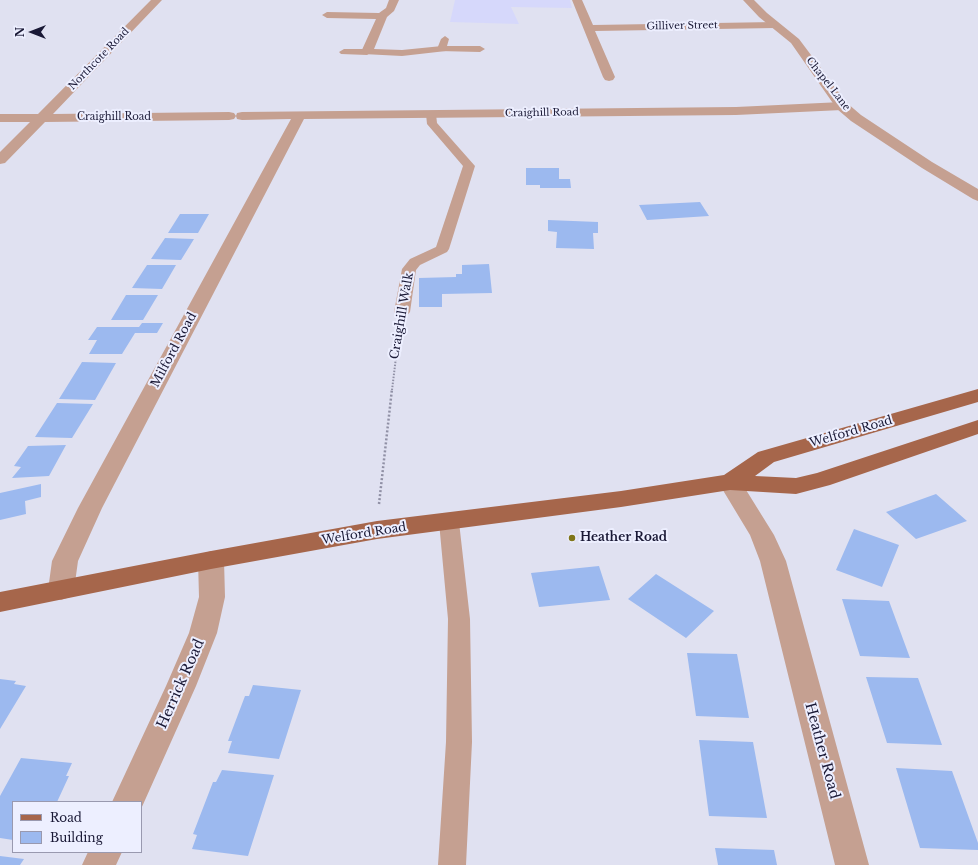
<!DOCTYPE html>
<style>
body{margin:0}
#map{position:relative;width:978px;height:865px;overflow:hidden;background:#e0e1f1;font-family:"Libre Baskerville",serif}
canvas{display:block}
.legend{position:absolute;left:12px;top:801px;width:130px;height:52px;box-sizing:border-box;background:#edefff;border:1px solid #9999af;margin:0;padding:5px 7px;list-style:none;font-size:12px;color:#1a1936}
.legend li{display:flex;align-items:center;gap:8px;height:20px}
.legend b{width:20px;border:1px solid #9999af}
.north{position:absolute;left:12px;top:12px;width:40px;height:40px;-webkit-text-stroke:3px #edefff;paint-order:stroke;rotate:270deg;font-size:11px;font-weight:700;line-height:16px;text-align:center;color:#1a1936}
.north::after{content:'';display:block;margin:auto;width:14px;height:18px;background:#1a1936;clip-path:polygon(50% 0,100% 100%,50% 72%,0 100%)}
</style>
<div id="map">
<canvas width="978" height="865"></canvas>
<ul class="legend">
<li><b style="height:5px;background:#a6664b"></b>Road</li>
<li><b style="height:11px;background:#9cb9ef"></b>Building</li>
</ul>
<div class="north">N</div>
</div>
<script>
const ctx = document.querySelector('canvas').getContext('2d');
ctx.lineJoin = 'round';
function fill(path, color) { ctx.fillStyle = color; ctx.fill(path, 'evenodd'); }
const shape = rows => new Path2D(rows.map(r => 'M' + r).join(''));
function strokePath(path, color, width, dash) { ctx.strokeStyle = color; ctx.lineWidth = width; ctx.lineCap = dash ? 'butt' : 'round'; ctx.setLineDash(dash || []); ctx.stroke(path); }
function label(font, color, halo, rows, align = 'center') {
  ctx.font = font + ' "Libre Baskerville",serif'; ctx.lineWidth = 4; ctx.setLineDash([]); ctx.textBaseline = 'middle'; ctx.strokeStyle = halo; ctx.fillStyle = color; for (const [text, x, y, turn = 0] of rows) {
    ctx.save(); ctx.translate(x, y); ctx.rotate((+turn || 0) * Math.PI / 180); ctx.textAlign = isNaN(turn) ? turn : align; if (halo) ctx.strokeText(text, 0, 0); ctx.fillText(text, 0, 0); ctx.restore();
  }
}
fill(shape([
 [455,0,570,0,572,8,511,7,519,24,450,22]
]), '#d6d8fb');
fill(shape([
 [526,168,559,168,559,179,570,179,571,188,540,188,540,185,526,185],
 [700,202,709,216,647,220,639,205],
 [180,214,209,214,198,233,168,233],
 [548,220,598,222,598,233,593,233,594,249,556,248,557,232,548,231],
 [165,238,194,239,181,260,151,259],
 [489,264,492,293,442,294,442,307,419,307,419,278,456,277,456,274,462,274,462,265],
 [147,265,176,265,162,289,132,288],
 [126,295,158,295,143,320,111,320],
 [142,323,163,323,157,333,135,333,122,354,89,354,97,340,88,340,97,327,139,327],
 [82,362,116,363,95,400,59,399],
 [57,403,93,404,72,438,35,437],
 [66,445,49,476,12,478,21,467,14,466,28,446],
 [41,484,41,497,25,501,26,514,0,520,0,493],
 [936,494,967,521,916,539,886,512],
 [854,529,899,545,882,587,836,570],
 [599,566,610,600,539,607,531,573],
 [656,574,714,611,686,638,628,599],
 [842,599,889,601,910,658,860,656],
 [687,653,737,654,749,718,696,716],
 [866,677,918,678,942,745,887,743],
 [0,679,16,681,14,684,26,686,0,729],
 [253,685,301,690,279,759,228,753,232,741,228,741,245,696,249,696],
 [699,740,753,742,767,818,709,816],
 [21,758,72,763,66,776,69,776,57,802,13,802,13,840,0,838,0,796],
 [896,768,952,771,978,843,978,850,920,848],
 [222,770,274,775,248,856,192,849,197,835,193,834,213,782,216,782],
 [715,848,774,850,777,865,718,865],
 [0,856,24,859,20,865,0,865]
]), '#9cb9ef');
strokePath(shape([
 [392,390,399,333]
]), '#9090a5', 2, [1.5, 1.5]);
strokePath(shape([
 [379,504,392,389]
]), '#9090a5', 2.5, [2, 2]);
fill(shape([
 [445,36,449,39,447,46,480,46,485,49,480,52,439,51,437,49,441,39,445,36],
 [344,49,367,49,372,52,367,55,341,54,339,52,344,49],
 [431,111,436,114,437,123,475,166,449,249,447,252,420,265,416,270,410,312,407,315,402,317,397,315,394,312,402,269,410,259,436,247,463,166,427,124,426,114,431,111],
 [449,515,456,517,459,522,470,619,472,742,466,865,438,865,446,742,448,619,439,522,442,517,449,515]
]), '#c5a091');
fill(shape([
 [151,0,162,0,53,114,229,112,234,113,236,116,237,113,242,112,736,107,842,102,847,103,848,106,847,109,842,110,736,115,304,119,102,508,78,561,74,590,70,597,61,600,52,597,48,590,52,561,78,508,291,119,242,120,237,119,236,116,234,119,229,120,45,122,5,163,0,164,0,152,30,122,0,122,0,114,38,114,151,0],
 [389,0,399,0,394,11,387,17,374,49,402,50,442,46,448,49,446,51,402,56,363,54,361,52,376,19,327,18,322,15,327,12,379,13,386,8,389,0],
 [572,0,582,0,593,25,775,22,780,25,775,28,595,31,615,77,613,80,609,81,605,80,603,77,572,0],
 [730,474,738,477,774,535,786,561,869,865,835,865,760,561,750,535,718,482,722,477,730,474],
 [211,551,220,554,224,560,225,597,217,633,196,686,141,809,141,802,112,802,166,686,189,633,199,597,198,560,202,554,211,551],
 [88,852,122,852,116,865,82,865,88,852]
]), '#c5a091');
fill(shape([
 [743,0,754,0,767,13,799,39,847,103,861,115,932,162,978,189,978,201,973,199,922,168,851,121,837,109,791,43,759,17,743,0]
]), '#c5a091');
fill(shape([
 [978,389,978,402,774,462,755,476,796,478,817,473,978,420,978,434,830,485,796,494,730,490,621,507,377,539,211,569,0,612,0,592,211,551,377,521,621,491,724,475,758,452,978,389]
]), '#a6664b');
for (const [x, y, r, color] of [
 [572,538,4,"#807619"]
]) { const dot = new Path2D(); dot.arc(x, y, r, 0, 2 * Math.PI); ctx.fillStyle = color; ctx.fill(dot); strokePath(dot, '#edefff', 1.5); }
label('10px', '#1a1936', '#edefff', [
 ["Gilliver Street",682,26,-1],
 ["Northcote Road",99,59,-46],
 ["Chapel Lane",828,84,52],
 ["Craighill Road",542,113,-1],
 ["Craighill Road",114,117]
]);
label('12px', '#1a1936', '#edefff', [
 ["Craighill Walk",402,316,-80],
 ["Milford Road",174,350,-62],
 ["Welford Road",851,432,-16],
 ["Welford Road",364,534,-9]
]);
label('bold 12px', '#1a1936', '#edefff', [
 ["Heather Road",580,538]
], 'left');
label('14px', '#1a1936', '#edefff', [
 ["Herrick Road",181,684,-66],
 ["Heather Road",822,751,75]
]);
</script>
